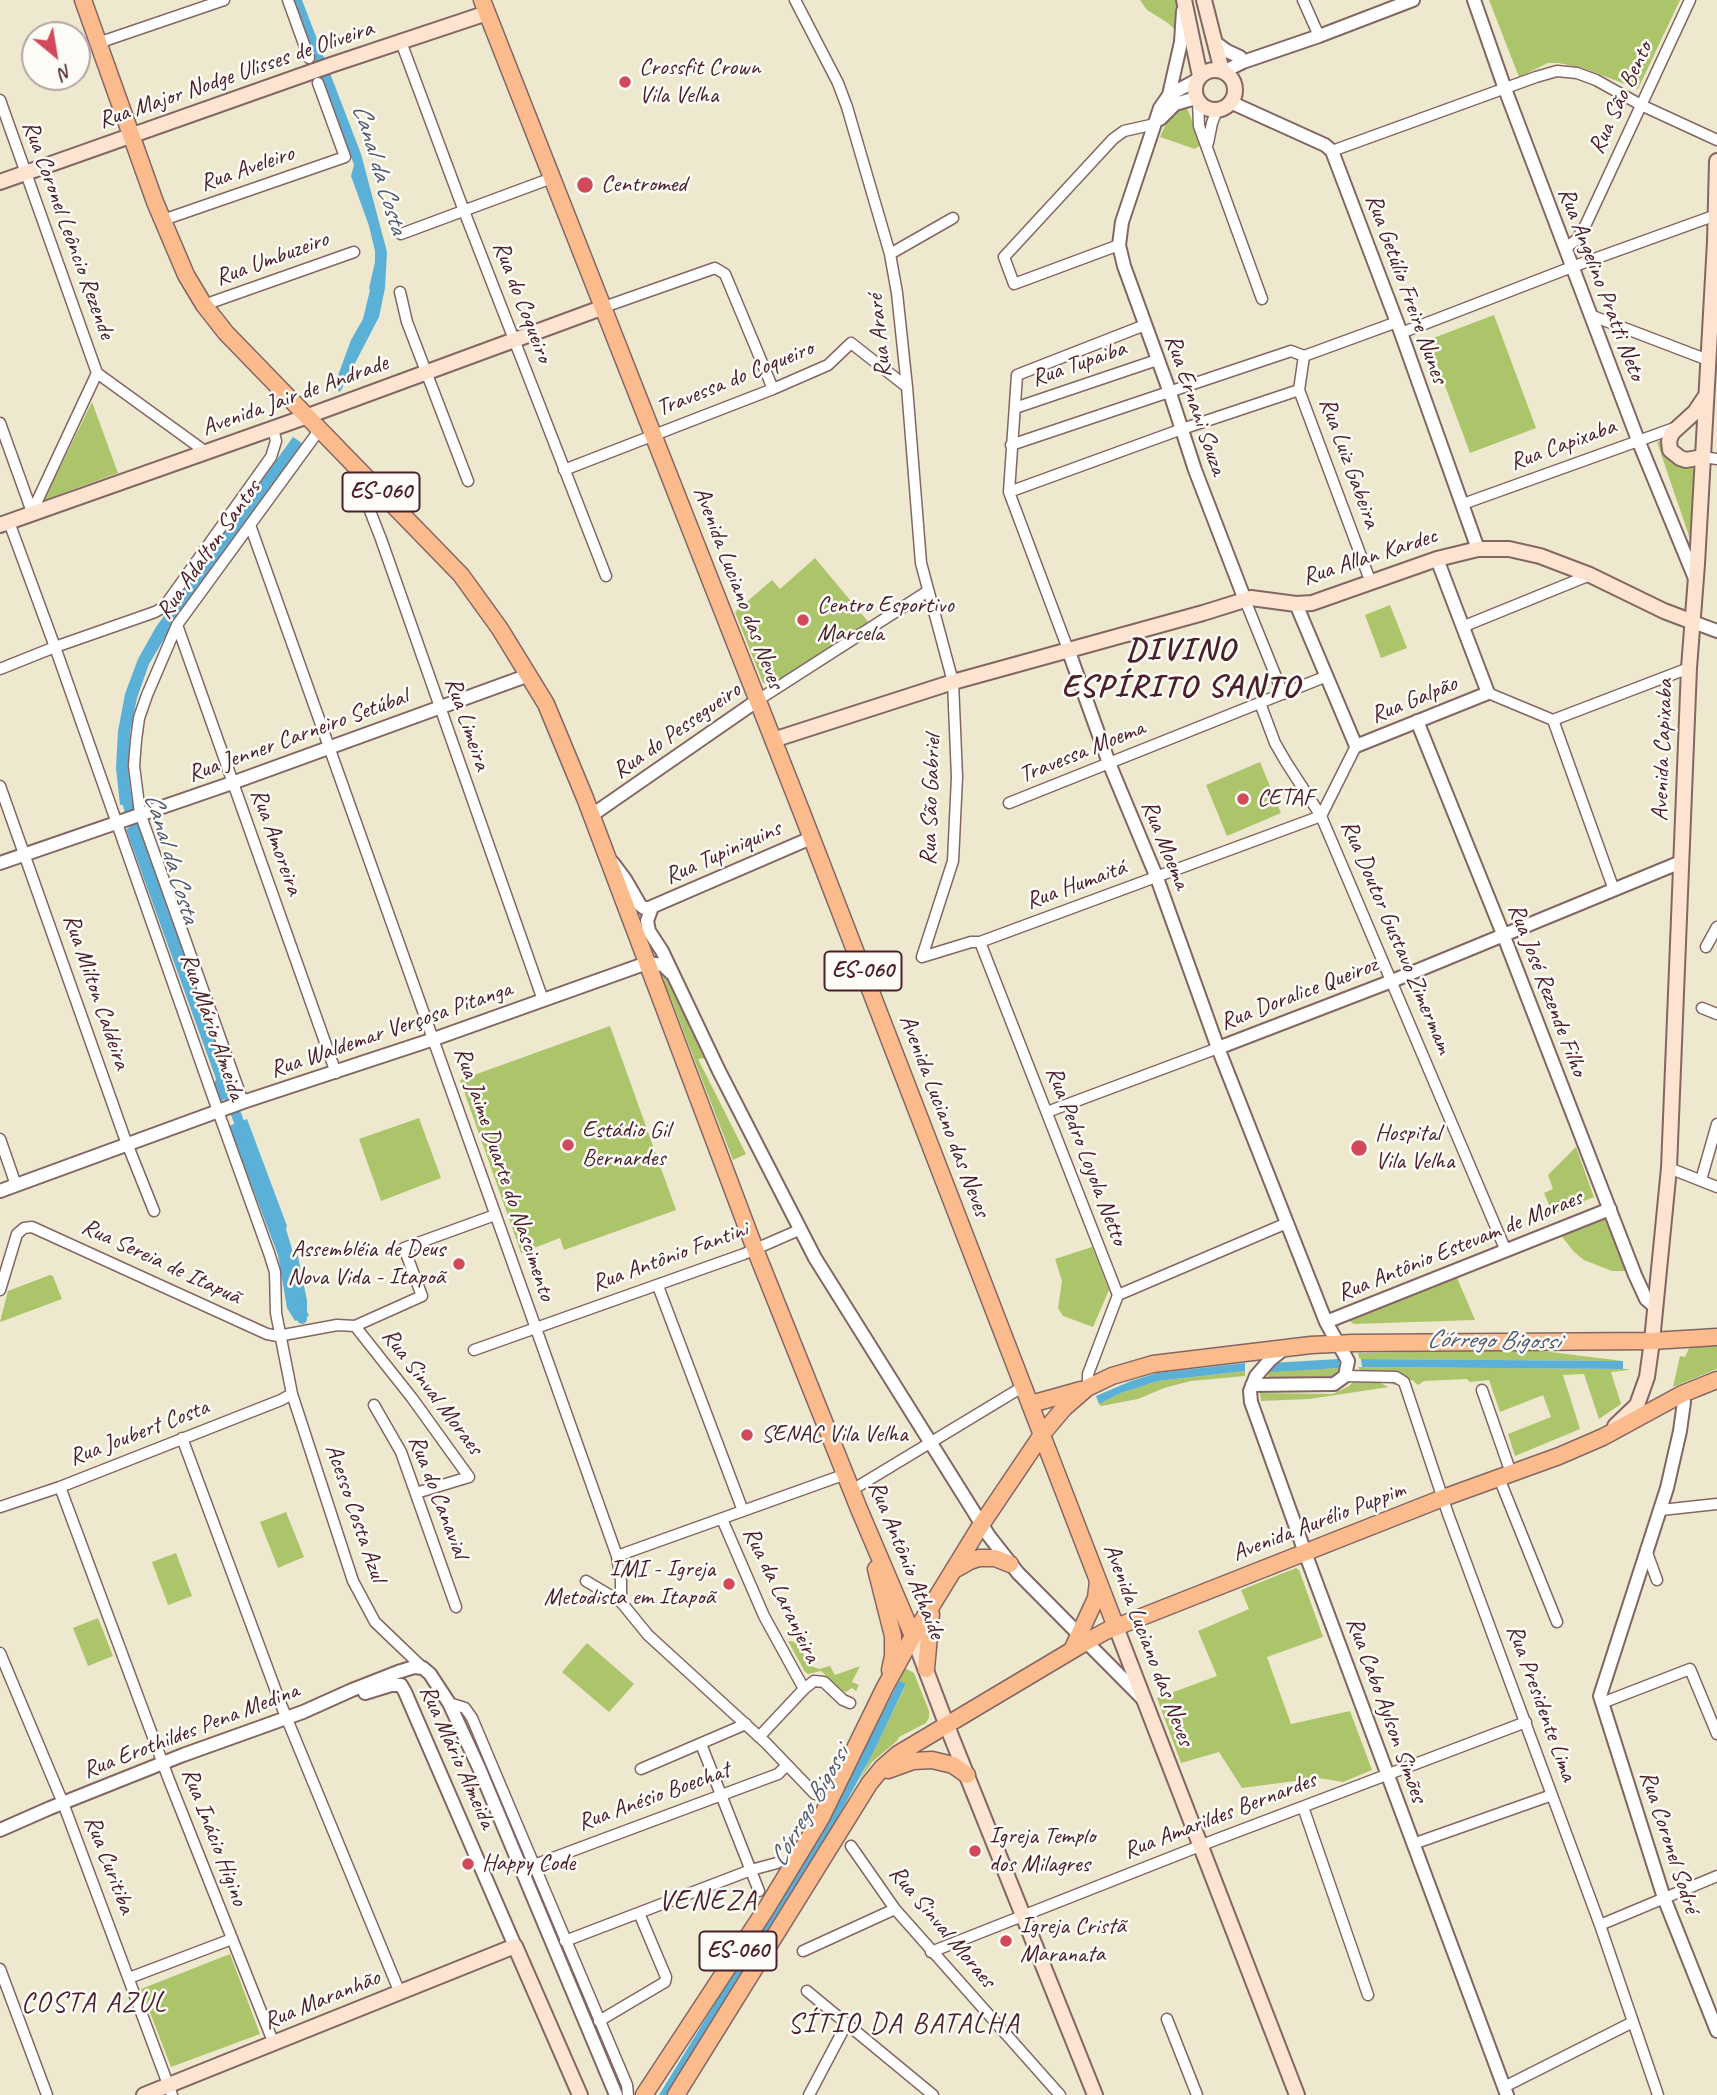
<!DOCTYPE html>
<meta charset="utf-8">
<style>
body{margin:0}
#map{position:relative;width:1717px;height:2095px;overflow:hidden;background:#eee9ce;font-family:Caveat,sans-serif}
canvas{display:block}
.north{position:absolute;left:21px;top:21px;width:70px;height:70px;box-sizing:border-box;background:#fdfcf7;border:2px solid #b5a4a5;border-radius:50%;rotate:150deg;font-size:19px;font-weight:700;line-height:28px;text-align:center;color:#4a1f2b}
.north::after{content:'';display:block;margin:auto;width:24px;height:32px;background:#d1495b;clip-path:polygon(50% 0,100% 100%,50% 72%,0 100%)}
</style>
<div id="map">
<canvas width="1717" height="2095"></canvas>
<div class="north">N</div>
</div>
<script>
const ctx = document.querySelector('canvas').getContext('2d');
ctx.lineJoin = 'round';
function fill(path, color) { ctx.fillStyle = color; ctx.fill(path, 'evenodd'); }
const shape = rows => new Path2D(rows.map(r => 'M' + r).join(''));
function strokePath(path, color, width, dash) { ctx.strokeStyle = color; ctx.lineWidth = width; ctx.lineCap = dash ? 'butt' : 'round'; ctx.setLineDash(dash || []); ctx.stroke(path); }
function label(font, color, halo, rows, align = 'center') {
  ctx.font = font + ' Caveat,sans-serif'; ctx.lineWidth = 5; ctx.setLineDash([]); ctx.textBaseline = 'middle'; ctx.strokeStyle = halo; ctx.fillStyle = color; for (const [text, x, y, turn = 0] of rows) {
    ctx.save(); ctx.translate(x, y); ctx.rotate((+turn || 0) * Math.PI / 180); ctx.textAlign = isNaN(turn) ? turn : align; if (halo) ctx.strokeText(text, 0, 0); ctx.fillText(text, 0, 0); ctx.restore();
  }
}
fill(shape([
 [1140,0,1177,0,1179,13,1174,29,1168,23,1147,10],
 [1489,0,1680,0,1638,89,1583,68,1558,63,1548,63,1519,77],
 [1185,107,1188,110,1201,145,1195,149,1160,137,1169,117,1176,109],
 [1494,315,1536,428,1470,453,1428,340],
 [92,402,118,473,44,500],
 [1662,441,1665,452,1684,466,1697,466,1691,542,1657,442],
 [815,558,870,624,774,684,763,683,735,612,772,580,780,589],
 [1390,605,1407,648,1381,658,1365,615],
 [1260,762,1281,813,1227,836,1206,785],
 [658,973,668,980,674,989,706,1058,698,1059,746,1154,733,1160,670,996,667,997],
 [610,1026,676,1210,564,1250,560,1238,521,1253,460,1080],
 [419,1118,441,1178,381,1201,359,1139],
 [1576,1147,1594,1197,1553,1214,1544,1193,1553,1189,1548,1175],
 [1604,1217,1627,1271,1612,1271,1584,1260,1574,1252,1560,1234],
 [1092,1247,1109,1290,1093,1327,1063,1316,1058,1308,1062,1281,1055,1259],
 [1455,1273,1475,1320,1354,1324,1345,1318],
 [50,1275,53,1276,62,1299,0,1322,8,1291],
 [1690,1346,1717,1346,1717,1369,1673,1387,1680,1356,1685,1357],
 [1517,1350,1542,1351,1623,1361,1361,1359,1359,1358,1358,1353],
 [1339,1365,1342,1365,1340,1372,1330,1377,1268,1378,1269,1371,1339,1368],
 [1358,1367,1628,1369,1629,1370,1611,1372,1621,1404,1599,1419,1584,1374,1563,1375,1580,1429,1515,1456,1508,1434,1551,1417,1543,1395,1500,1412,1489,1380,1470,1382,1467,1379,1424,1381,1418,1385,1412,1380,1395,1385,1361,1372],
 [1245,1371,1245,1376,1191,1381,1164,1388,1138,1399,1101,1406,1099,1404,1121,1393,1158,1381],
 [1360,1374,1389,1387,1309,1399,1261,1401,1260,1393,1333,1394,1349,1386],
 [286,1512,304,1557,278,1568,260,1522],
 [176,1553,192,1596,168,1605,152,1562],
 [1296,1568,1299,1570,1323,1637,1267,1657,1291,1724,1350,1711,1372,1770,1343,1782,1318,1778,1242,1788,1219,1752,1181,1763,1157,1698,1217,1676,1198,1631,1249,1609,1241,1590],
 [98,1618,113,1656,88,1666,73,1628],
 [788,1641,796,1642,811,1666,819,1669,830,1666,835,1675,860,1666,852,1682,859,1685,856,1691,852,1688,846,1692,843,1691,821,1671,808,1674,805,1672],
 [587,1643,634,1684,609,1712,562,1672],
 [905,1668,914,1673,929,1711,929,1718,926,1723,899,1737,897,1741,872,1762,859,1781,906,1685,899,1681],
 [230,1954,260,2034,171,2067,141,1989]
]), '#acc56b');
fill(shape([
 [293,0,302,0,361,154,387,252,385,288,379,317,340,392,332,387,336,381,351,340,363,319,370,290,369,288,375,262,375,251,369,226,351,176,354,165],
 [293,437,302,443,294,457,173,624,149,664,137,698,130,732,128,768,132,803,120,805,116,768,118,731,125,694,138,659,156,627],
 [139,824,228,1076,235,1092,233,1096,221,1101,214,1085,216,1079,126,829],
 [247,1119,287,1226,286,1229,297,1266,295,1271,296,1287,309,1316,295,1321,287,1308,278,1255,229,1126],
 [1339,1359,1339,1368,1271,1372,1271,1363],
 [1361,1359,1623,1361,1623,1369,1362,1367],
 [1245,1363,1245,1371,1158,1381,1121,1393,1099,1404,1096,1396,1131,1381,1157,1373],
 [899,1681,906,1684,873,1753,832,1828,667,2095,659,2095,828,1819]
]), '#5bb0d7');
strokePath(shape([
 [124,790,137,839],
 [225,1085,244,1135],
 [293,1257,302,1301,302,1319]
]), '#5bb0d7', 10);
const minor = shape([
 [288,0,309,58],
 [795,0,838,83,847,107,890,254,897,293,907,387,921,563,953,682,957,777,953,861,922,957],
 [1303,0,1319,36],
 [401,42,464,211,606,576],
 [98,43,224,0],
 [0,100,97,373,206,452],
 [1198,101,1199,126,1262,299],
 [1208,143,1212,123,1217,110],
 [1332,151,1536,77,1557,71,1577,73,1596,80,1641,105,1717,140],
 [163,220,345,157,318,83],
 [401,234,552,178],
 [1119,245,1014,284,1004,257,1113,139,1124,131,1155,124],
 [1566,248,1577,239,1586,224,1690,0],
 [890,254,953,218],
 [400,292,407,322,468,481],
 [204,305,354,252],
 [604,307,715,268,725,274,773,389],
 [1590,315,1708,360],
 [1401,333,1572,267,1716,215],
 [1304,356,1299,390,1371,583],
 [1015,408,1157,360],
 [0,423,32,512],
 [1011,445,1291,351,1304,356,1397,322],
 [1703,457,1717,459],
 [354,470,381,539,543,1000],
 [564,470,773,389,828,365,851,343,907,387],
 [1009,492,1182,429,1299,390],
 [1463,504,1677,427],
 [32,512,97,373],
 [9,522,55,647,218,1111,269,1253,275,1272,276,1313,292,1394,353,1581,375,1622,423,1668],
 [250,525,617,1556,621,1581,621,1602],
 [1245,600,1283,694],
 [177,625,336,1073],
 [1462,627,1590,575],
 [1069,652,1009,492,1017,375,1145,325],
 [0,669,55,647,155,612,164,607,271,457,276,441,273,429],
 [1488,693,1553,720,1614,890],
 [758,700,928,591],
 [1260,703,1275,743,1286,762,1321,816,1506,1251],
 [1553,720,1689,668],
 [0,786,124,1136,154,1211],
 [1009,803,1327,676],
 [1321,816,1356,746],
 [980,942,1118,1295,1088,1374,1088,1387],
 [1706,947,1717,927],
 [922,957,971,942,980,942,1321,816],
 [1702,1008,1717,1014],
 [243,1102,140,813,134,766,136,740,139,718,147,695,177,625,320,429],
 [1047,1112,1218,1048],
 [0,1139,16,1185],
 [1669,1168,1717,1187],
 [1701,1180,1717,1124],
 [658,1286,743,1511],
 [0,1290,17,1234,24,1228,32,1227,267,1334,278,1336,337,1325,355,1326,412,1398,469,1477,416,1493],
 [1118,1295,1287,1223],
 [355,1326,422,1296,404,1248,495,1215],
 [474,1350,744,1254,799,1230],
 [1345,1376,1396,1377,1404,1382,1448,1514,1600,1925,1658,2095],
 [1482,1390,1511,1473],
 [374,1405,401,1452,456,1607],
 [182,1438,280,1702,400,1993],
 [1499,1478,1557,1622],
 [60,1487,169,1780,274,2044],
 [852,1490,1024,1386],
 [0,1507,60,1487,281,1400,292,1394],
 [1661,1510,1717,1504],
 [722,1519,764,1616,804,1689],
 [1646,1550,1657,1580],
 [617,1556,846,1474],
 [586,1581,621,1602,648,1635,766,1743,815,1794],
 [0,1653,63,1803,172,2095],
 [449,1703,465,1708,472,1718,627,2085,628,2095],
 [1602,1703,1690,1669,1717,1734],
 [759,1737,804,1689,814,1681,824,1682,843,1700,850,1703],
 [701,1744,759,1891],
 [641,1769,746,1724],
 [1303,1807,1368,1995],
 [1413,1844,1552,1795],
 [851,1846,895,1909,1060,2095],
 [534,1865,778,1774,787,1765],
 [1600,1925,1717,1876],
 [565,1941,751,1870,777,1863],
 [803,1951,895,1909],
 [931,1952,1215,1840,1526,1722],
 [0,1969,47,2095],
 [129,1978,232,1939],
 [807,1991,933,2095],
 [1167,2019,1197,2095],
 [599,2021,665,1982,666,1977,639,1913],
 [1504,2087,1633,2022],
 [809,2095,847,2023]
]);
const tertiary = shape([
 [1474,0,1505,89,1638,440,1696,581],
 [1216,43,1227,51,1240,57,1243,62],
 [1223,72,1243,62,1319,36,1413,0],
 [1197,80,1169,95,1160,108,1122,222,1119,245,1124,266,1169,390,1195,470,1245,600],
 [1169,95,1181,42,1183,11],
 [1230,102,1325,145,1332,151,1401,333,1478,549],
 [1160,119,1175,104,1196,98],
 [1296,604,1356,746,1488,693,1437,559],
 [1693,622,1717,631],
 [1069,652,1109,763,1157,878,1218,1048,1326,1322,1348,1361,1345,1376,1334,1384,1252,1385],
 [1417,721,1503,934,1635,1275,1646,1299,1655,1307],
 [592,815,758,700],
 [0,863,232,783,529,675],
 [613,863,625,879,640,905,644,908,649,908,811,838],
 [652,907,647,921,649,931,662,951,719,1071,815,1258,989,1536,1018,1573,1143,1699],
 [1218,1048,1392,981,1681,862],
 [0,1191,243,1102,434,1039,647,963,663,965,671,973],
 [1326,1322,1610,1209],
 [1285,1348,1270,1360,1256,1376,1250,1391,1251,1402,1307,1558,1507,2095],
 [1682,1394,1684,1402,1680,1431,1667,1488,1600,1696,1664,1898,1717,2031],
 [365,1693,391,1685,401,1685,405,1692,515,1946],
 [0,1830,50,1808,183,1755,303,1712,352,1690,398,1672,414,1667,423,1668,430,1674,449,1703,479,1768,616,2095]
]);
const secondary = shape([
 [1184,0,1200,76],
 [1204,0,1222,71],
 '1195 90a20 20 0 1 1 40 0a20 20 0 1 1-40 0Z',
 [0,182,331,65,487,13],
 [1703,457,1686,460,1680,458,1670,450,1669,441,1672,433,1695,412,1705,397],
 [0,525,308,416,604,307],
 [773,740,953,682,1203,613,1251,598,1296,604,1312,603,1437,559,1478,549,1509,549,1540,556,1590,575,1664,611,1693,622],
 [1615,1426,1637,1405,1647,1377,1652,1341,1669,1168,1689,668,1697,564,1715,242,1717,161],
 [1116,1627,1297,2095],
 [913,1636,947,1726,1095,2095],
 [144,2095,515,1946,580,2095]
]);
const primary = shape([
 [83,0,155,202,186,275,204,305,226,333,461,575,500,629,546,704,585,798,755,1249,859,1509,913,1636],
 [482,0,802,813,1116,1627],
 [1031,1404,1081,1390],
 [876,1569,893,1636,893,1656,890,1670],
 [954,1570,970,1561,979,1558,995,1558,1010,1564],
 [1072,1650,1096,1598,1098,1581],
 [926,1669,931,1614],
 [888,1770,913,1761,932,1760,953,1765,967,1775],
 [644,2095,766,1909,821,1818,885,1687,913,1636,981,1525,1043,1433,1064,1408,1087,1388,1112,1376,1153,1364,1311,1345,1353,1343,1652,1341,1717,1337],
 [676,2095,869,1784,882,1768,898,1754,1086,1642,1106,1631,1443,1498,1559,1456,1603,1437,1682,1394,1717,1380]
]);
strokePath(minor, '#836664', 13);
strokePath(tertiary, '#836664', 16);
strokePath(secondary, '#836664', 18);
strokePath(primary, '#836664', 19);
strokePath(minor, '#fff', 10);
strokePath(tertiary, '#fff', 12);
strokePath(secondary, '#fde4d1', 14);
strokePath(primary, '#fbbb8c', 16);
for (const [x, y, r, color] of [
 [625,82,7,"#d1495b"],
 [585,185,9,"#d1495b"],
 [803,620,7,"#d1495b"],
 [1243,799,7,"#d1495b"],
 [568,1145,7,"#d1495b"],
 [1359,1148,9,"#d1495b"],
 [459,1264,7,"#d1495b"],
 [747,1435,7,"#d1495b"],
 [729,1584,7,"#d1495b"],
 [975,1851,7,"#d1495b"],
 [468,1864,7,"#d1495b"],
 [1006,1941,7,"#d1495b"]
]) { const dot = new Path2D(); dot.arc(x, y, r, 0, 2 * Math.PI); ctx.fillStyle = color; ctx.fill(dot); strokePath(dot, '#fdfcf7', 2.5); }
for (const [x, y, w] of [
 [381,492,77],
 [863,971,77],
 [738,1951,77]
]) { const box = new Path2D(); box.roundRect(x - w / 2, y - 19.5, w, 39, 5); ctx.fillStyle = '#fdfcf7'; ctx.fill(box); strokePath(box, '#4a1f2b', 2); }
label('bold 23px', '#4a1f2b', null, [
 ["ES-060",381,492],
 ["ES-060",863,971],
 ["ES-060",738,1951]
]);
label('24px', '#4a1f2b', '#fdfcf7', [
 ["Crossfit Crown",639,68],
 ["Vila Velha",639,96],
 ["Centromed",601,185],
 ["Centro Esportivo",817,606],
 ["Marcela",817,634],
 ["CETAF",1257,799],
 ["Estádio Gil",582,1131],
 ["Bernardes",582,1159],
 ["Hospital",1375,1134],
 ["Vila Velha",1375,1162],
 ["Assembléia de Deus",445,1250,"right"],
 ["Nova Vida - Itapoã",445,1278,"right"],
 ["SENAC Vila Velha",761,1435],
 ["IMI - Igreja",715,1570,"right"],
 ["Metodista em Itapoã",715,1598,"right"],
 ["Igreja Templo",989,1837],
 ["dos Milagres",989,1865],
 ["Happy Code",482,1864],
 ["Igreja Cristã",1020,1927],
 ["Maranata",1020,1955]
], 'left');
label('24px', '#4a1f2b', '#fdfcf7', [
 ["Rua Major Nodge Ulisses de Oliveira",236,75,-19],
 ["Rua São Bento",1621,98,-65],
 ["Rua Aveleiro",247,169,-19],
 ["Rua Coronel Leôncio Rezende",68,230,70],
 ["Rua Umbuzeiro",272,259,-20],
 ["Rua Angelino Pratti Neto",1601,284,69],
 ["Rua Getúlio Freire Nunes",1406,289,70],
 ["Rua do Coqueiro",522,302,69],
 ["Rua Araré",880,336,-96],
 ["Rua Tupaiba",1079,364,-19],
 ["Travessa do Coqueiro",735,379,-22],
 ["Avenida Jair de Andrade",295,396,-20],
 ["Rua Ernani Souza",1195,405,71],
 ["Rua Capixaba",1563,445,-20],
 ["Rua Luiz Gabeira",1349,463,70],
 ["Rua Adalton Santos",209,550,-55],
 ["Rua Allan Kardec",1370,557,-18],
 ["Avenida Luciano das Neves",738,588,69],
 ["Rua Galpão",1414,700,-22],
 ["Rua Limeira",467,724,71],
 ["Rua do Pessegueiro",677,731,-35],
 ["Rua Jenner Carneiro Setúbal",298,736,-20],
 ["Avenida Capixaba",1663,750,-88],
 ["Travessa Moema",1082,752,-22],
 ["Rua São Gabriel",931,800,-88],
 ["Rua Amoreira",276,842,70],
 ["Rua Moema",1165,845,68],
 ["Rua Tupiniquins",723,853,-24],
 ["Rua Humaitá",1076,885,-20],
 ["Rua Doutor Gustavo Zimermam",1396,937,67],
 ["Rua José Rezende Filho",1547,990,69],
 ["Rua Milton Caldeira",96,992,71],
 ["Rua Doralice Queiroz",1299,994,-21],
 ["Rua Mário Almeida",212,1027,71],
 ["Rua Waldemar Verçosa Pitanga",391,1030,-19],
 ["Avenida Luciano das Neves",944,1116,69],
 ["Rua Pedro Loyola Netto",1086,1156,69],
 ["Rua Jaime Duarte do Nascimento",504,1174,71],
 ["Rua Antônio Estevam de Moraes",1460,1246,-22],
 ["Rua Antônio Fantini",670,1257,-20],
 ["Rua Sereia de Itapuã",161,1262,25],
 ["Rua Sinval Moraes",432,1392,53],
 ["Rua Joubert Costa",139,1433,-21],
 ["Rua do Canavial",438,1497,69],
 ["Acesso Costa Azul",355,1513,71],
 ["Avenida Aurélio Puppim",1319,1522,-21],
 ["Rua Antônio Athaíde",906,1560,68],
 ["Rua da Laranjeira",781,1595,64],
 ["Avenida Luciano das Neves",1148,1645,69],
 ["Rua Presidente Lima",1541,1703,70],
 ["Rua Cabo Aylson Simões",1386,1710,70],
 ["Rua Erothildes Pena Medina",191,1731,-21],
 ["Rua Mário Almeida",457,1757,66],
 ["Rua Anésio Boechat",654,1797,-20],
 ["Rua Amarildes Bernardes",1220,1816,-21],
 ["Rua Inácio Higino",214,1837,69],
 ["Rua Coronel Sodré",1669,1842,72],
 ["Rua Curitiba",109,1865,69],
 ["Rua Sinval Moraes",942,1927,50],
 ["Rua Maranhão",322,2000,-22]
]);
label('italic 26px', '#515970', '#fdfcf7', [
 ["Canal da Costa",379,169,73],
 ["Canal da Costa",171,858,73],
 ["Córrego Bigossi",1493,1341,1],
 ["Córrego Bigossi",810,1807,-60]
]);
ctx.letterSpacing = '2px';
label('28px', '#4a1f2b', '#fdfcf7', [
 ["VENEZA",708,1902],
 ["COSTA AZUL",94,2004],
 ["SÍTIO DA BATALHA",904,2025]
]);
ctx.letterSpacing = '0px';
ctx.letterSpacing = '2px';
label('bold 32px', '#4a1f2b', '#fdfcf7', [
 ["DIVINO",1181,651],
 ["ESPÍRITO SANTO",1181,688]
]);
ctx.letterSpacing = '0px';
</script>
